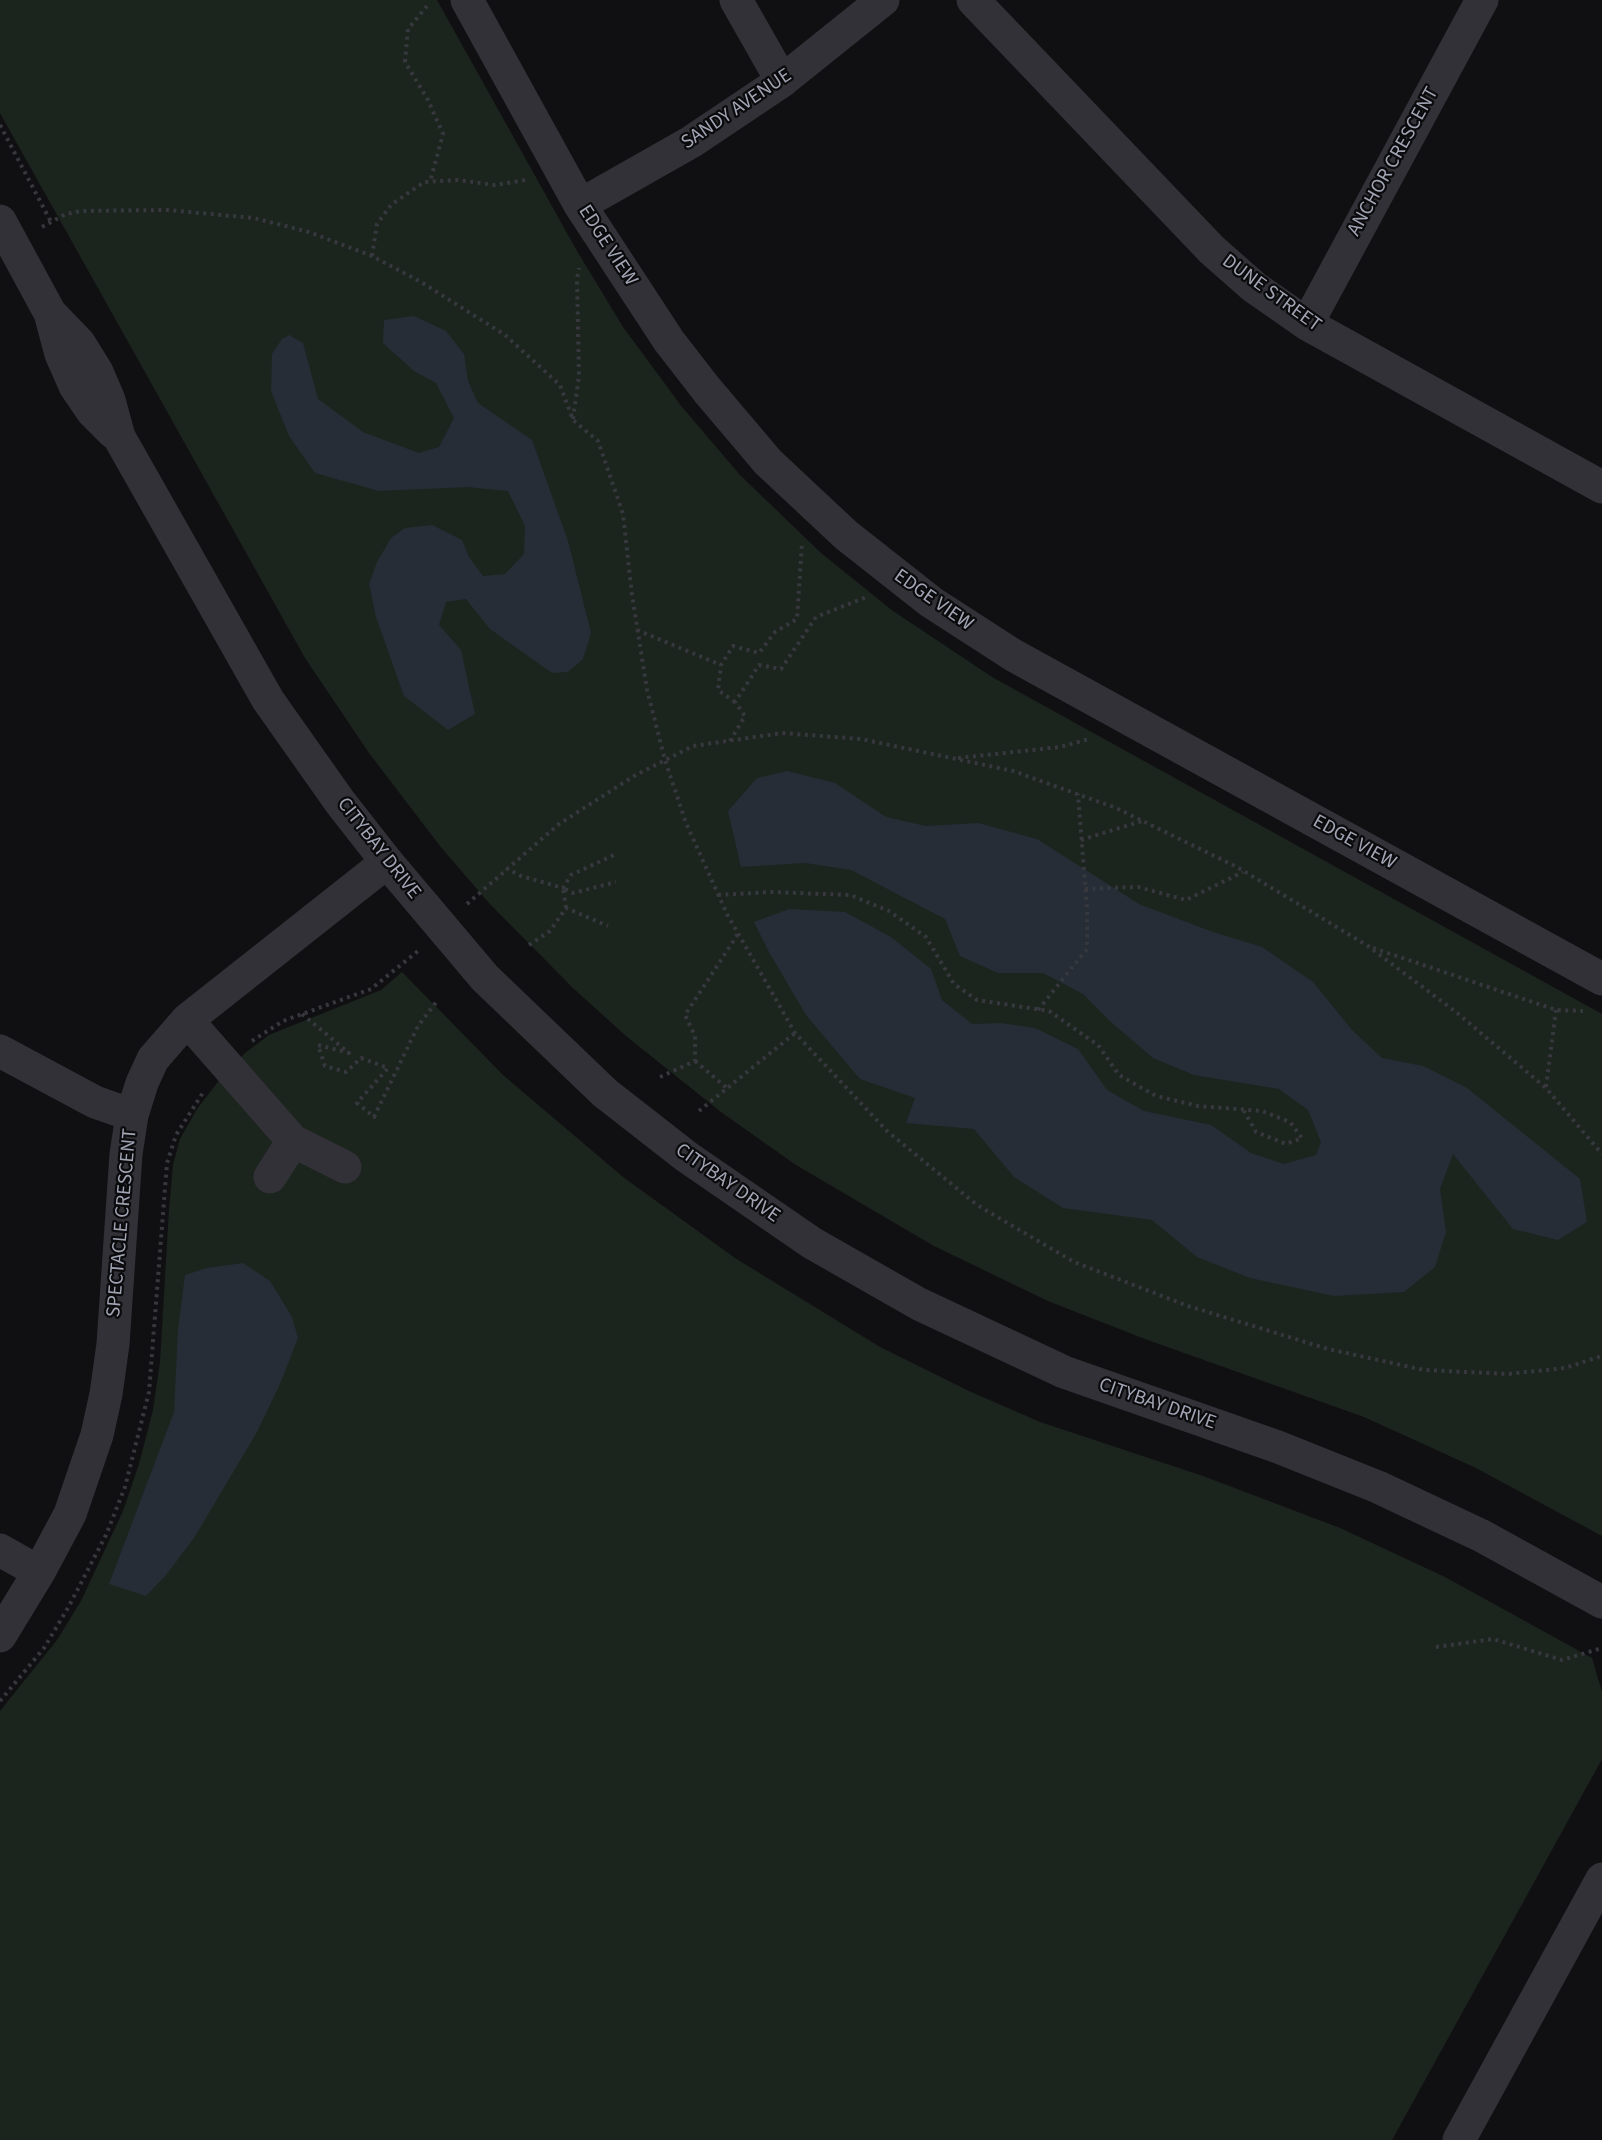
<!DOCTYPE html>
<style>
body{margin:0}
canvas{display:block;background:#101012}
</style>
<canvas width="1602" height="2140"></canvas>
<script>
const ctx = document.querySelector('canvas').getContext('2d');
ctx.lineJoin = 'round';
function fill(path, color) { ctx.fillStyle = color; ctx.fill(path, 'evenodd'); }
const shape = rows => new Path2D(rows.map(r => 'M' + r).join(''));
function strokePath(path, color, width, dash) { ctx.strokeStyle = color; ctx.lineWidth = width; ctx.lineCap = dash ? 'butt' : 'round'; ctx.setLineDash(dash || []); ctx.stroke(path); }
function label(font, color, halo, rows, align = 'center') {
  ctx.font = font + ' "Source Sans 3",sans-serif'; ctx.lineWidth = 4.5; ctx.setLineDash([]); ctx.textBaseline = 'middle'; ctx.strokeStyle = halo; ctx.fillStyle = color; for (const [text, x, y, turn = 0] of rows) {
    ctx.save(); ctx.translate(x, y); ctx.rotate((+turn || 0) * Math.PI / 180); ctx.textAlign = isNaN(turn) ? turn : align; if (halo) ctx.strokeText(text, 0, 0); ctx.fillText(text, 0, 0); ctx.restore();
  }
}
fill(shape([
 [0,0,437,0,577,251,623,327,682,407,740,475,821,553,893,611,992,677,1602,1014,1602,1536,1476,1468,1364,1417,1145,1339,1048,1301,934,1246,796,1165,721,1112,626,1036,573,988,489,903,440,846,369,753,305,658,0,113],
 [402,972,503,1075,623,1177,735,1258,880,1347,969,1391,1040,1422,1203,1476,1340,1528,1445,1577,1592,1658,1602,1692,1602,1759,1392,2140,0,2140,0,1711,57,1640,81,1601,123,1511,139,1464,153,1410,160,1362,169,1210,173,1165,180,1139,197,1109,217,1083,245,1053,269,1035,381,990]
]), '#1c241e');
fill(shape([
 [414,316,446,331,464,354,468,381,478,403,532,440,568,541,591,633,583,659,568,672,552,673,490,629,466,599,446,602,439,625,461,650,475,714,448,730,404,696,376,617,369,584,377,562,391,538,405,528,432,525,462,540,469,557,483,576,505,574,524,554,525,526,508,491,467,487,379,491,315,473,289,436,271,391,272,354,282,339,289,335,303,343,318,399,363,432,419,453,439,447,454,418,436,383,414,371,383,343,384,320],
 [787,771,835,783,886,817,926,826,978,823,1037,839,1139,904,1213,932,1262,947,1313,982,1352,1030,1382,1058,1423,1066,1467,1088,1580,1179,1587,1222,1558,1240,1513,1229,1453,1154,1440,1189,1446,1232,1435,1267,1404,1292,1334,1296,1250,1278,1197,1257,1152,1220,1063,1208,1014,1177,974,1129,906,1123,915,1098,860,1079,806,1015,769,952,754,922,789,909,845,912,891,937,931,969,942,1000,972,1024,1001,1023,1035,1028,1078,1049,1107,1090,1144,1111,1211,1125,1251,1153,1284,1164,1316,1155,1321,1142,1308,1110,1279,1089,1194,1075,1153,1058,1111,1022,1083,994,1043,973,998,973,960,956,945,919,851,870,805,863,741,867,728,811,757,778],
 [243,1263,270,1281,292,1317,298,1338,280,1384,257,1432,194,1538,166,1575,146,1596,109,1584,174,1412,178,1329,185,1275,207,1268]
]), '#262d36');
strokePath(shape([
 [427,6,408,29,405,62,428,100,443,134,430,182],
 [0,125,51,222],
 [42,227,66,214,81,211,167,210,254,218,309,232,372,256,421,282,505,335,560,385,573,420,598,441,623,514,632,595,647,690,665,760,686,823,727,914,795,1033,887,1131,977,1205,1074,1262,1188,1306,1328,1349,1424,1370,1508,1374,1565,1368,1602,1356],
 [372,256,377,224,391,205,424,182,458,180,495,185,526,180],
 [573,419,579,376,577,279,579,268],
 [637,630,721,665],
 [735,702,718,690,721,665,733,646,759,653,775,632,797,619,802,543],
 [730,741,745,716,735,702,759,665,781,669,816,617,869,596],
 [958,758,1060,747,1089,739],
 [1081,840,1142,821],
 [506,868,521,876,563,888,571,875,614,855],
 [1085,889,1138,887,1186,900,1243,872],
 [718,895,772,892,850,895,889,911,926,937,954,984,977,1000,1049,1011,1098,1045,1119,1075,1156,1096,1198,1106,1262,1111,1290,1122,1302,1138,1286,1144,1256,1132,1244,1111],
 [467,904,559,824,634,776,693,746,782,733,861,739,1013,771,1116,808,1237,867,1368,946,1456,1012,1546,1088,1602,1154],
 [566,908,563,888,573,893,616,882],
 [529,945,550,931,566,908,608,926],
 [1373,948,1556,1010,1583,1011],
 [1038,1010,1087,949,1087,908,1078,794],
 [302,1014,349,1053,318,1045,325,1066,346,1072,361,1058,388,1068,357,1103,374,1117,418,1026,437,1001],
 [252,1041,283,1021,371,989,418,951],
 [695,1061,728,1089],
 [660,1077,695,1061,695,1036,685,1015,738,934],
 [1546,1087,1556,1010],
 [699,1111,795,1033],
 [1436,1647,1493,1639,1562,1660,1602,1648],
 [0,1701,44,1648,69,1606,106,1535,125,1487,149,1392,167,1163,176,1135,204,1091]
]), '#37383e', 4, [3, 4.5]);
strokePath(shape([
 [467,0,580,205,669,341,707,390,768,462,846,535,931,602,1013,655,1602,979],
 [736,0,782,81],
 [973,0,1212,250,1254,287,1307,324,1602,487],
 [580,205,691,142,782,81,883,0],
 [0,221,50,313,61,354,75,386,92,411,113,432],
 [50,313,79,343,97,372,109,400,119,437,268,700,340,802,387,862,485,978,605,1093,687,1157,812,1243,919,1304,1064,1372,1278,1447,1378,1487,1482,1536,1602,1602],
 [1307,324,1482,0],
 [187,1020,293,1141,345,1167],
 [0,1051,95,1102,132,1115],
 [270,1177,293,1141],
 [0,1550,39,1572],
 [0,1636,39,1572,70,1514,97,1435,106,1394,113,1344,126,1154,132,1115,142,1083,153,1059,187,1020,387,862],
 [1459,2140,1602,1879]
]), '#313137', 33);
label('20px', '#a1a4b3', '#0b0b0d', [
 ["SANDY AVENUE",737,110,-34],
 ["ANCHOR CRESCENT",1394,162,-61],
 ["EDGE VIEW",607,246,57],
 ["DUNE STREET",1271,294,36],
 ["EDGE VIEW",933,601,35],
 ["EDGE VIEW",1354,843,29],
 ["CITYBAY DRIVE",378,849,52],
 ["CITYBAY DRIVE",727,1184,35],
 ["SPECTACLE CRESCENT",123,1223,-85],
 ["CITYBAY DRIVE",1157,1405,19]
]);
</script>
